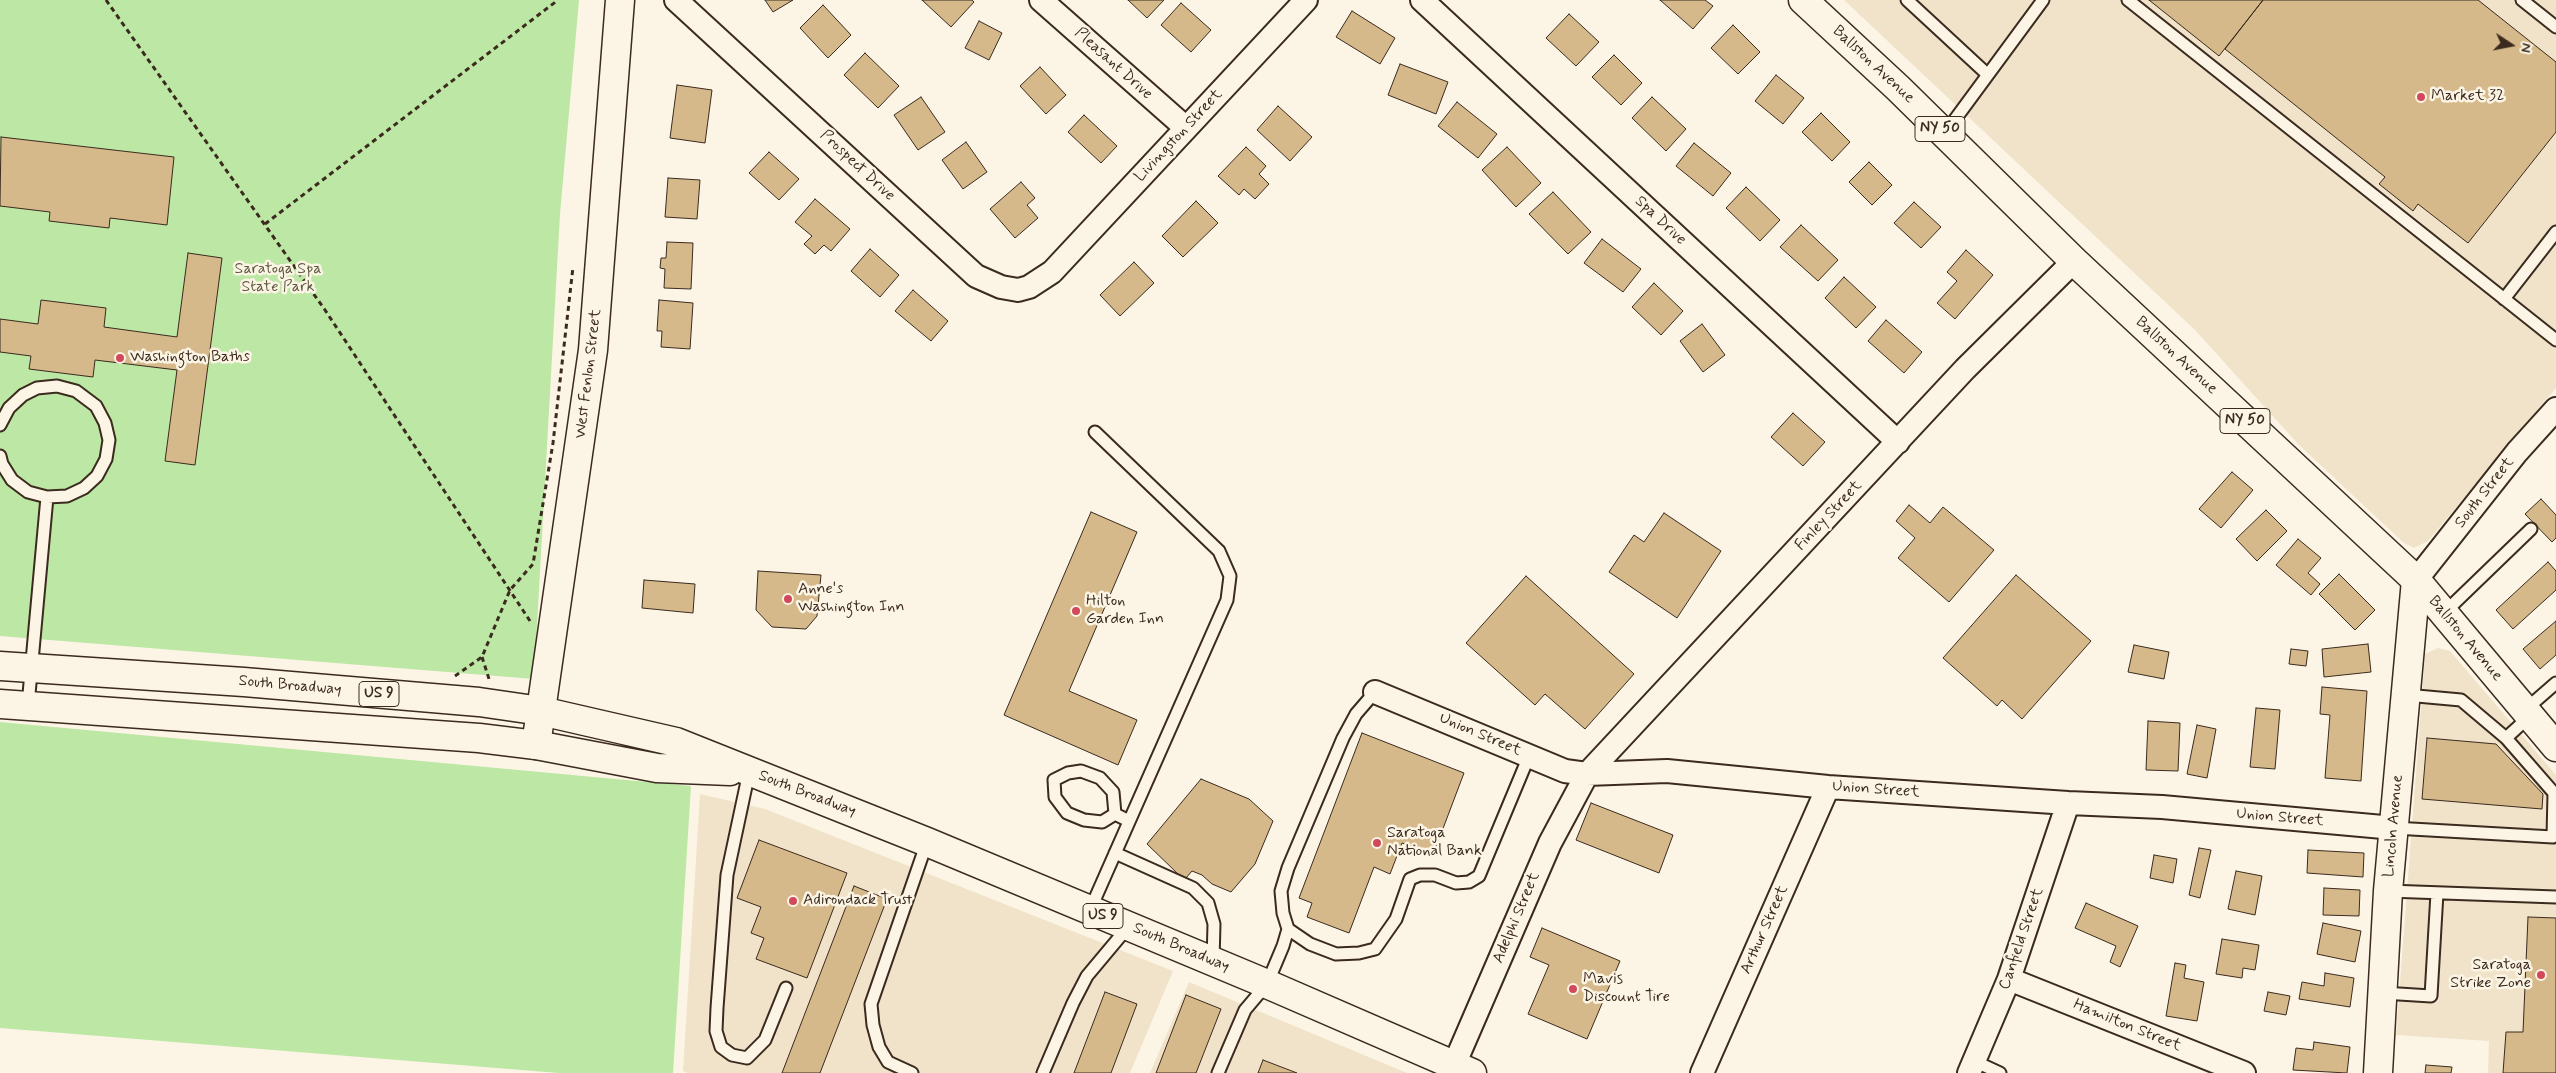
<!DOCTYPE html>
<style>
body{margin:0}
#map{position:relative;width:2556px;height:1073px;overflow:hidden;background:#fcf5e5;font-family:Mynerve,sans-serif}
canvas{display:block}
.north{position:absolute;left:2486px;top:20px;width:50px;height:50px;-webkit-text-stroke:4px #fcf5e5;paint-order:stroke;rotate:101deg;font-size:14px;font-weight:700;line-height:20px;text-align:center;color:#3b2a1e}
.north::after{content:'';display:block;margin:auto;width:18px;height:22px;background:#3b2a1e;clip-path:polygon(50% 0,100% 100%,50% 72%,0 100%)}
</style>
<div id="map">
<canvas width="2556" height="1073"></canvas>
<div class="north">N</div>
</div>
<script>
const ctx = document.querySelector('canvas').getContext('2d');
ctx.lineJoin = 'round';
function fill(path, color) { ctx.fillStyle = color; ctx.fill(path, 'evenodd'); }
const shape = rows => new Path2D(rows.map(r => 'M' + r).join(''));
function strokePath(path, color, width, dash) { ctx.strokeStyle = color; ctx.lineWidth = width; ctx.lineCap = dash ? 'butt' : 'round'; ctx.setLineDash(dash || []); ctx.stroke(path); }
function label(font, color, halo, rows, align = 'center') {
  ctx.font = font + ' Mynerve,sans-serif'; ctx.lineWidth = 5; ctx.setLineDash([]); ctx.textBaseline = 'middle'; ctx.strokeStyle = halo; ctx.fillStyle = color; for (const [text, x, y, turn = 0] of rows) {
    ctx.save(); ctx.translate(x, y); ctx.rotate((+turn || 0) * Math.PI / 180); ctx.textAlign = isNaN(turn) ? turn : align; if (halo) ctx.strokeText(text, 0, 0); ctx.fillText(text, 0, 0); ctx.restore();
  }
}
fill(shape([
 [1844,0,2556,0,2556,388,2428,541,2414,548,2404,543,2298,444,2196,331],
 [2438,648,2450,651,2556,775,2556,1073,2488,1073,2489,1041,2396,1035,2425,654],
 [700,794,765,809,1173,971,1130,1073,688,1073,683,1071],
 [1189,982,1407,1073,1150,1073]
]), '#f0e3ca');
fill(shape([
 [0,0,579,0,560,214,534,679,0,636],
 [0,722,691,786,673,1073,559,1073,0,1028]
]), '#bde7a4');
const building = shape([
 [765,0,793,0,773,12,765,0],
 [922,0,972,0,974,2,951,27,922,0],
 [1128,0,1164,0,1147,18,1128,0],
 [1660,0,1705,0,1713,6,1693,29,1660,0],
 [2149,0,2263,0,2219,56,2149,0],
 [2263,0,2478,0,2556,62,2556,132,2468,243,2418,204,2413,211,2379,184,2385,177,2225,49,2263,0],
 [1181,3,1211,30,1191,52,1161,25,1181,3],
 [823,5,851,35,828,58,800,28,823,5],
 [1352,11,1395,38,1380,64,1336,37,1352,11],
 [1569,14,1599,42,1576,66,1546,38,1569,14],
 [979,21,1002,33,989,60,965,48,979,21],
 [1733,25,1760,52,1738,74,1711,48,1733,25],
 [865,53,899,86,878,108,844,75,865,53],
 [1614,55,1642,83,1621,105,1592,77,1614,55],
 [1400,64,1448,82,1436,114,1388,95,1400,64],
 [1040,67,1066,95,1046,114,1020,86,1040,67],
 [1776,75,1804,98,1783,124,1755,101,1776,75],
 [677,85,712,90,705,143,670,138,677,85],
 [921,97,945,132,918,150,894,115,921,97],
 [1652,97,1686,129,1666,151,1632,118,1652,97],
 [1457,102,1497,134,1478,158,1438,126,1457,102],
 [1278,106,1312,137,1290,161,1257,130,1278,106],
 [1821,113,1850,142,1832,161,1802,132,1821,113],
 [1084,115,1117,146,1101,163,1068,132,1084,115],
 [1,137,174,157,167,225,110,218,109,228,49,221,50,212,0,206,1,137],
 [966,142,987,172,963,189,942,160,966,142],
 [1694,143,1731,173,1713,196,1676,166,1694,143],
 [1246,147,1266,166,1259,174,1269,184,1255,199,1244,189,1239,195,1218,176,1246,147],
 [1507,147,1541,183,1516,207,1482,170,1507,147],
 [769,152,799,179,779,200,749,173,769,152],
 [1869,162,1892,185,1872,205,1849,182,1869,162],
 [668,178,700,180,697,219,665,217,668,178],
 [1021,182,1035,198,1027,205,1038,218,1015,238,990,209,1021,182],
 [1746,187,1780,220,1760,241,1726,208,1746,187],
 [1553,192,1591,232,1568,254,1529,214,1553,192],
 [815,199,850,229,831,251,824,245,815,254,804,244,812,236,795,222,815,199],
 [1196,201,1218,223,1183,257,1162,236,1196,201],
 [1914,202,1941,227,1921,248,1894,223,1914,202],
 [1801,225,1838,260,1818,281,1780,247,1801,225],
 [1602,239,1641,269,1623,292,1584,263,1602,239],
 [667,242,693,243,691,289,664,288,665,269,660,268,661,258,666,258,667,242],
 [870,249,899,275,880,297,851,271,870,249],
 [1966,250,1993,275,1955,319,1937,303,1957,281,1947,272,1966,250],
 [188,253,222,258,195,465,165,461,177,370,95,360,93,377,29,369,31,356,0,352,0,319,38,324,41,300,106,308,104,327,177,337,188,253],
 [1134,262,1154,283,1120,316,1100,295,1134,262],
 [1844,277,1876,307,1856,328,1825,298,1844,277],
 [1654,283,1683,311,1661,335,1632,307,1654,283],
 [913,290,948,321,931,341,895,311,913,290],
 [659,300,693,303,690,349,661,347,662,331,657,331,659,300],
 [1886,320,1922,352,1904,373,1868,341,1886,320],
 [1702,324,1725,355,1703,372,1680,341,1702,324],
 [1793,413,1825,442,1803,466,1771,437,1793,413],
 [2232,472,2253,490,2221,528,2199,509,2232,472],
 [2541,499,2556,515,2556,538,2552,542,2525,514,2541,499],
 [1909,505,1930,523,1943,507,1994,550,1949,602,1898,558,1915,538,1896,521,1909,505],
 [2266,510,2287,531,2257,561,2236,539,2266,510],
 [1091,512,1137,532,1069,691,1137,720,1118,765,1004,715,1091,512],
 [1664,513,1721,551,1677,618,1609,572,1634,535,1644,542,1664,513],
 [2298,539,2321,558,2308,573,2320,584,2311,595,2276,565,2298,539],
 [2548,562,2556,571,2556,590,2513,629,2496,610,2548,562],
 [758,571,821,575,817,616,806,629,772,627,756,610,758,571],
 [2339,574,2375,610,2355,630,2319,594,2339,574],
 [2016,575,2091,641,2022,719,2002,700,1997,706,1943,658,2016,575],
 [1526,576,1634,674,1585,729,1545,694,1535,705,1466,643,1526,576],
 [644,580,695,584,693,613,642,608,644,580],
 [2556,621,2556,655,2540,669,2523,649,2556,621],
 [2368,644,2371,672,2324,677,2322,649,2368,644],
 [2134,645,2169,652,2164,679,2128,672,2134,645],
 [2291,649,2308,651,2306,666,2289,664,2291,649],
 [2322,687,2367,691,2361,781,2325,778,2330,715,2320,714,2322,687],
 [2256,708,2280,710,2275,769,2250,767,2256,708],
 [2148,721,2180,723,2178,771,2146,770,2148,721],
 [2197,725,2216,729,2207,778,2187,774,2197,725],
 [1362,733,1464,773,1433,855,1402,843,1390,874,1374,867,1349,933,1307,917,1312,903,1299,898,1362,733],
 [2427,738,2496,744,2543,794,2542,809,2422,799,2427,738],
 [1201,779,1249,799,1273,821,1255,864,1231,892,1212,884,1202,875,1192,871,1186,878,1178,874,1147,844,1201,779],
 [1591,803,1673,835,1659,873,1576,840,1591,803],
 [759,840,847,873,807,978,756,959,764,938,751,933,761,907,737,898,759,840],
 [2199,848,2211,850,2200,898,2189,895,2199,848],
 [2308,850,2364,853,2363,877,2307,873,2308,850],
 [2154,855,2177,859,2173,883,2150,878,2154,855],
 [2236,871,2262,876,2255,915,2228,909,2236,871],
 [854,886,887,899,820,1073,782,1073,854,886],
 [2324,888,2360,890,2359,916,2323,915,2324,888],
 [2086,903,2138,926,2120,967,2110,962,2116,946,2075,928,2086,903],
 [2528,917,2556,918,2556,1073,2503,1073,2506,1032,2523,1032,2528,917],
 [2323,923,2361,931,2355,962,2317,954,2323,923],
 [1542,928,1620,961,1587,1039,1528,1014,1549,965,1530,957,1542,928],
 [2222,939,2259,945,2255,970,2243,968,2242,978,2216,974,2222,939],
 [2175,963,2186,965,2184,978,2204,982,2197,1021,2166,1016,2175,963],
 [2325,973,2354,978,2350,1007,2299,999,2302,982,2324,986,2325,973],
 [1105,992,1137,1004,1111,1073,1074,1073,1105,992],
 [2268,992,2290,996,2286,1015,2264,1011,2268,992],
 [1186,995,1221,1009,1196,1073,1156,1073,1186,995],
 [2314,1042,2350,1047,2347,1073,2293,1070,2296,1048,2313,1050,2314,1042],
 [1263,1060,1297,1073,1258,1073,1263,1060],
 [2426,1065,2452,1067,2451,1073,2425,1073,2426,1065]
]);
fill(building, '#d5b98a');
strokePath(building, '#3b2a1e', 1);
const service = shape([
 [1907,0,1987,74],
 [2128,0,2556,340],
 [2522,0,2556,27],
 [1945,133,2043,0],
 [2504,299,2556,232],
 [0,425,9,408,23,395,37,388,57,386,76,391,96,406,105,423,109,440,106,459,97,476,84,488,67,496,47,497,28,492,12,480,2,464,0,456],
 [2444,613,2531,529],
 [2406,695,2461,700,2506,738],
 [28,705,47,497],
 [2525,710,2556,683],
 [749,772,727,875,717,1008,716,1031,721,1047,732,1055,747,1058,765,1040,786,988],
 [1115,814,1113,792,1100,778,1081,771,1068,773,1054,780,1055,797,1067,813,1084,820,1102,822,1115,814,1129,821],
 [2394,828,2553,837,2554,793,2506,738,2530,716],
 [1115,853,1193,888,1208,903,1214,924,1213,961],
 [2388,891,2556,897],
 [1090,910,1227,600,1230,576,1219,551,1095,432],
 [1288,929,1310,944,1336,954,1359,953,1375,949,1396,919,1410,879,1420,875,1435,875,1456,883,1469,882,1479,876,1529,756],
 [2383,993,2431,996,2437,893],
 [1974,1061,2000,1073],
 [912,1073,888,1062,879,1047,873,1025,871,1004,927,842],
 [1043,1073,1073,1003,1087,976,1128,927],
 [1218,1073,1245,1010,1267,984,1283,946,1288,929,1283,913,1281,891,1288,868,1343,738,1356,714,1375,692]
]);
const minor = shape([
 [676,0,976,276,1001,287,1018,290,1029,287,1052,272,1306,0],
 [1041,0,1186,128],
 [1422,0,1898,442],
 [2416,580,2517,452,2556,409],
 [1375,692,1565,771,1587,774,1667,771,1828,787,2068,803,2162,807,2394,828],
 [2009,979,2244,1073],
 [1454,1065,1550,843,1587,774,1965,369,2074,261],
 [1702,1073,1828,787],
 [1969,1073,2009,979,2068,803]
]);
const tertiary = shape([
 [536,745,593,350,620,0],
 [2378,1073,2388,891,2416,580]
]);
const primary = shape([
 [0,666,244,682,479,702,541,711,676,742,927,842,1267,984,1472,1073],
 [0,704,479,738,536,745,657,768,730,771]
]);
const trunk = shape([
 [1803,0,1898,88,2074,261,2416,580,2556,747]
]);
strokePath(service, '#3b2a1e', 15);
strokePath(minor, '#3b2a1e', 26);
strokePath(tertiary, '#3b2a1e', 31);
strokePath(primary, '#3b2a1e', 31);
strokePath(trunk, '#3b2a1e', 31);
strokePath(shape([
 [106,0,325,310,530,621],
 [265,224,558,0],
 [482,657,489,679],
 [455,676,482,657,510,590,533,564,553,443,573,267]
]), '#3b2a1e', 3, [5, 4]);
strokePath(service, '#fcf5e5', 11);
strokePath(minor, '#fcf5e5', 22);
strokePath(tertiary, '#fcf5e5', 28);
strokePath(primary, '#fcf5e5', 28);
strokePath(trunk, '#fcf5e5', 28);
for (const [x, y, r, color] of [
 [2421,97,5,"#d1495b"],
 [120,358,5,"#d1495b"],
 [788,599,5,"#d1495b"],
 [1076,611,5,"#d1495b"],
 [1377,843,5,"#d1495b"],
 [793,901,5,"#d1495b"],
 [2541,975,5,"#d1495b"],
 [1573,989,5,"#d1495b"]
]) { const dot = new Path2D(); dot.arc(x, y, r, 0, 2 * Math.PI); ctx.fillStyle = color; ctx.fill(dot); strokePath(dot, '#fcf5e5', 2); }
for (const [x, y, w] of [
 [1940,129,50],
 [2245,421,50],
 [379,694,40],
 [1103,916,40]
]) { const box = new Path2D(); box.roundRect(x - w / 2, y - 12.5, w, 25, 4); ctx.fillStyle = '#fcf5e5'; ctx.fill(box); strokePath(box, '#3b2a1e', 1); }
label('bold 15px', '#3b2a1e', null, [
 ["NY 50",1940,129],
 ["NY 50",2245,421],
 ["US 9",379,694],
 ["US 9",1103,916]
]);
label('16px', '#3b2a1e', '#fcf5e5', [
 ["Pleasant Drive",1113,64,42],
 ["Ballston Avenue",1873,65,43],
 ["Livingston Street",1179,136,-47],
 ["Prospect Drive",857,166,43],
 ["Spa Drive",1660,221,43],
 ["Ballston Avenue",2176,356,43],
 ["West Fenlon Street",589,374,-83],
 ["South Street",2485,493,-52],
 ["Finley Street",1829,516,-47],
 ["Ballston Avenue",2465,639,50],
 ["South Broadway",290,686,5],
 ["Union Street",1480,735,23],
 ["Union Street",1876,790,4],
 ["South Broadway",807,794,21],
 ["Union Street",2280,818,5],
 ["Lincoln Avenue",2394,826,-85],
 ["Adelphi Street",1517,918,-67],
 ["Arthur Street",1765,930,-66],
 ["Canfield Street",2022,939,-71],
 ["South Broadway",1181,948,23],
 ["Hamilton Street",2127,1026,22]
]);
label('16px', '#3b2a1e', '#fcf5e5', [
 ["Market 32",2431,97],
 ["Washington Baths",130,358],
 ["Anne's",798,590],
 ["Washington Inn",798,608],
 ["Hilton",1086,602],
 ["Garden Inn",1086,620],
 ["Saratoga",1387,834],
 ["National Bank",1387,852],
 ["Adirondack Trust",803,901],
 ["Saratoga",2531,966,"right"],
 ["Strike Zone",2531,984,"right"],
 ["Mavis",1583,980],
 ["Discount Tire",1583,998]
], 'left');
label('16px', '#5c5940', '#fcf5e5', [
 ["Saratoga Spa",278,270],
 ["State Park",278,288]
]);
</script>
